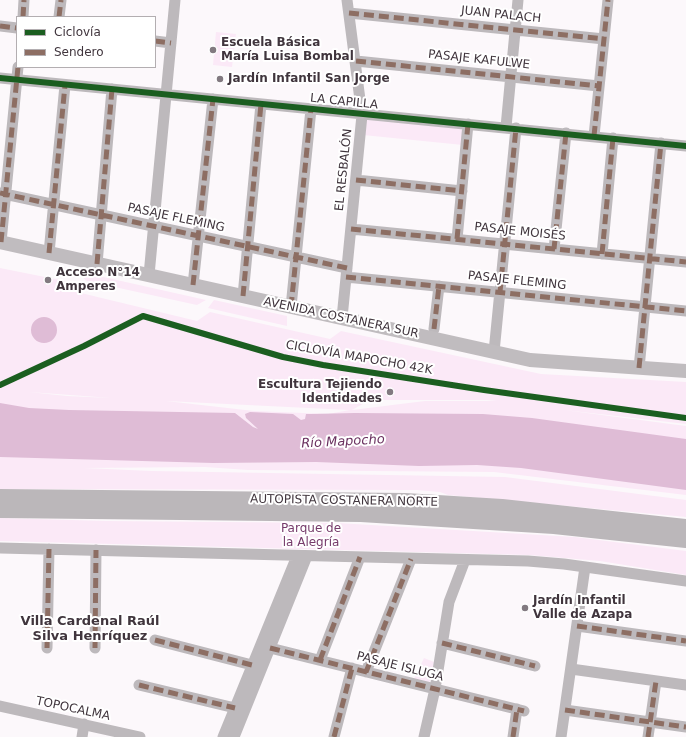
<!DOCTYPE html>
<meta charset="utf-8">
<style>
body{margin:0}
#map{position:relative;width:686px;height:737px;overflow:hidden;background:#fcf8fb;font-family:"DejaVu Sans",sans-serif}
canvas{display:block}
.legend{position:absolute;left:16px;top:16px;width:140px;height:52px;box-sizing:border-box;background:#fff;border:1px solid #b3aeb1;margin:0;padding:5px 7px;list-style:none;font-size:12px;color:#40353d}
.legend li{display:flex;align-items:center;gap:8px;height:20px}
.legend b{width:20px;border:1px solid #b3aeb1}
</style>
<div id="map">
<canvas width="686" height="737"></canvas>
<ul class="legend">
<li><b style="height:5px;background:#1b5e20"></b>Ciclovía</li>
<li><b style="height:5px;background:#8d6e63"></b>Sendero</li>
</ul>
</div>
<script>
const ctx = document.querySelector('canvas').getContext('2d');
ctx.lineJoin = 'round';
function fill(path, color) { ctx.fillStyle = color; ctx.fill(path, 'evenodd'); }
const shape = rows => new Path2D(rows.map(r => 'M' + r).join(''));
function strokePath(path, color, width, dash) { ctx.strokeStyle = color; ctx.lineWidth = width; ctx.lineCap = dash ? 'butt' : 'round'; ctx.setLineDash(dash || []); ctx.stroke(path); }
function label(font, color, halo, rows, align = 'center') {
  ctx.font = font + ' "DejaVu Sans",sans-serif'; ctx.lineWidth = 4; ctx.setLineDash([]); ctx.textBaseline = 'middle'; ctx.strokeStyle = halo; ctx.fillStyle = color; for (const [text, x, y, turn = 0] of rows) {
    ctx.save(); ctx.translate(x, y); ctx.rotate((+turn || 0) * Math.PI / 180); ctx.textAlign = isNaN(turn) ? turn : align; if (halo) ctx.strokeText(text, 0, 0); ctx.fillText(text, 0, 0); ctx.restore();
  }
}
fill(shape([
 [216,32,236,34,232,67,213,65],
 [365,119,464,129,463,145,363,135],
 [60,267,73,270,76,278,57,274],
 [0,268,75,283,81,293,197,321,210,312,330,339,341,331,541,374,686,382,686,424,564,410,686,426,686,495,494,472,248,470,205,467,84,468,152,471,505,477,686,500,686,517,448,495,440,492,417,490,0,489],
 [29,392,111,398,67,396],
 [370,400,487,400,497,401,425,401,352,410],
 [166,401,349,410,350,410,328,414,254,411],
 [81,272,206,300,197,305,87,281,84,279],
 [214,300,287,316,287,326,208,308],
 [0,518,107,521,337,523,575,537,686,551,686,575,600,561,529,555,0,541],
 [424,658,434,662,429,685,413,681]
]), '#fbe9f7');
fill(shape([
 '31 330a13 13 0 1 1 26 0a13 13 0 1 1-26 0Z',
 [0,403,29,408,69,410,235,413,253,427,258,429,246,418,245,414,250,412,293,414,301,420,305,419,306,414,310,414,355,413,483,414,532,418,686,439,686,490,521,468,477,465,419,466,316,462,213,463,0,457]
]), '#dfbcd6');
strokePath(shape([
 [349,13,604,39],
 [23,17,24,0],
 [59,17,61,0],
 [0,26,17,28],
 [155,41,171,43],
 [356,61,599,86],
 [0,78,686,146],
 [506,127,518,0],
 [594,136,608,0],
 [356,180,462,191],
 [0,193,347,268],
 [351,229,686,262],
 [457,239,468,124],
 [1,242,18,67],
 [554,249,566,133],
 [49,253,65,85],
 [602,254,613,138],
 [97,264,112,89],
 [149,275,175,0],
 [346,277,686,311],
 [193,285,213,99],
 [243,296,261,104],
 [291,307,311,109],
 [342,318,362,115,347,0],
 [434,329,439,286],
 [494,352,516,128],
 [639,368,661,143],
 [0,548,528,561,564,564,686,581],
 [577,626,686,641],
 [155,640,252,665],
 [442,643,535,666],
 [47,648,49,549],
 [95,648,96,550],
 [270,648,524,711],
 [320,660,360,557],
 [571,669,686,685],
 [366,672,411,559],
 [139,685,235,708],
 [0,706,140,737],
 [565,710,686,727],
 [82,737,84,724],
 [223,737,297,556],
 [234,737,307,556],
 [334,737,352,668],
 [424,737,435,689,449,602,465,560],
 [513,737,517,709],
 [561,737,585,567],
 [648,737,656,681]
]), '#bdb9bc', 11);
strokePath(shape([
 [0,242,530,360,686,371]
]), '#c0bcbf', 14);
strokePath(shape([
 [0,497,405,501,502,507,686,527],
 [0,510,361,514,554,526,686,540]
]), '#bbb7ba', 16);
strokePath(shape([
 [349,13,604,39],
 [23,17,24,0],
 [59,17,61,0],
 [0,26,17,28],
 [155,41,171,43],
 [356,61,599,86],
 [594,136,608,0],
 [356,180,462,191],
 [0,193,347,268],
 [351,229,686,262],
 [457,239,468,124],
 [1,242,18,67],
 [554,249,566,133],
 [49,253,65,85],
 [602,254,613,138],
 [97,264,112,89],
 [346,277,686,311],
 [193,285,213,99],
 [500,292,516,128],
 [243,296,261,104],
 [291,307,311,109],
 [434,329,439,286],
 [639,368,661,143],
 [577,626,686,641],
 [155,640,252,665],
 [442,643,535,666],
 [47,648,49,549],
 [95,648,96,550],
 [270,648,524,711],
 [320,660,360,557],
 [366,672,411,559],
 [139,685,235,708],
 [565,710,686,727],
 [334,737,352,668],
 [513,737,517,709],
 [648,737,656,681]
]), '#8d6e63', 5, [10, 5]);
strokePath(shape([
 [0,78,686,146],
 [0,385,84,346,143,316,283,357,323,365,484,390,686,418]
]), '#1b5e20', 6);
for (const [x, y, r, color] of [
 [213,50,4,"#827980"],
 [220,79,4,"#827980"],
 [48,280,4,"#827980"],
 [390,392,4,"#827980"],
 [525,608,4,"#827980"]
]) { const dot = new Path2D(); dot.arc(x, y, r, 0, 2 * Math.PI); ctx.fillStyle = color; ctx.fill(dot); strokePath(dot, '#fff', 1.5); }
label('12px', '#40353d', '#fff', [
 ["JUAN PALACH",501,15,6],
 ["PASAJE KAFULWE",479,60,6],
 ["LA CAPILLA",344,102,6],
 ["EL RESBALÓN",344,170,-84],
 ["PASAJE FLEMING",176,218,12],
 ["PASAJE MOISÉS",520,232,6],
 ["PASAJE FLEMING",517,281,6],
 ["AVENIDA COSTANERA SUR",341,318,12],
 ["CICLOVÍA MAPOCHO 42K",359,358,10],
 ["AUTOPISTA COSTANERA NORTE",344,501,1],
 ["PASAJE ISLUGA",400,667,14],
 ["TOPOCALMA",73,709,12]
]);
label('bold 12px', '#40353d', '#fff', [
 ["Escuela Básica",221,43],
 ["María Luisa Bombal",221,57],
 ["Jardín Infantil San Jorge",228,79],
 ["Acceso N°14",56,273],
 ["Amperes",56,287],
 ["Escultura Tejiendo",382,385,"right"],
 ["Identidades",382,399,"right"],
 ["Jardín Infantil",533,601],
 ["Valle de Azapa",533,615]
], 'left');
label('12px', '#763b6b', '#fff', [
 ["Parque de",311,529],
 ["la Alegría",311,543]
]);
label('italic 13px', '#6a305f', '#fff', [
 ["Río Mapocho",343,442,-3]
]);
label('bold 13px', '#40353d', '#fff', [
 ["Villa Cardenal Raúl",90,622],
 ["Silva Henríquez",90,637]
]);
</script>
